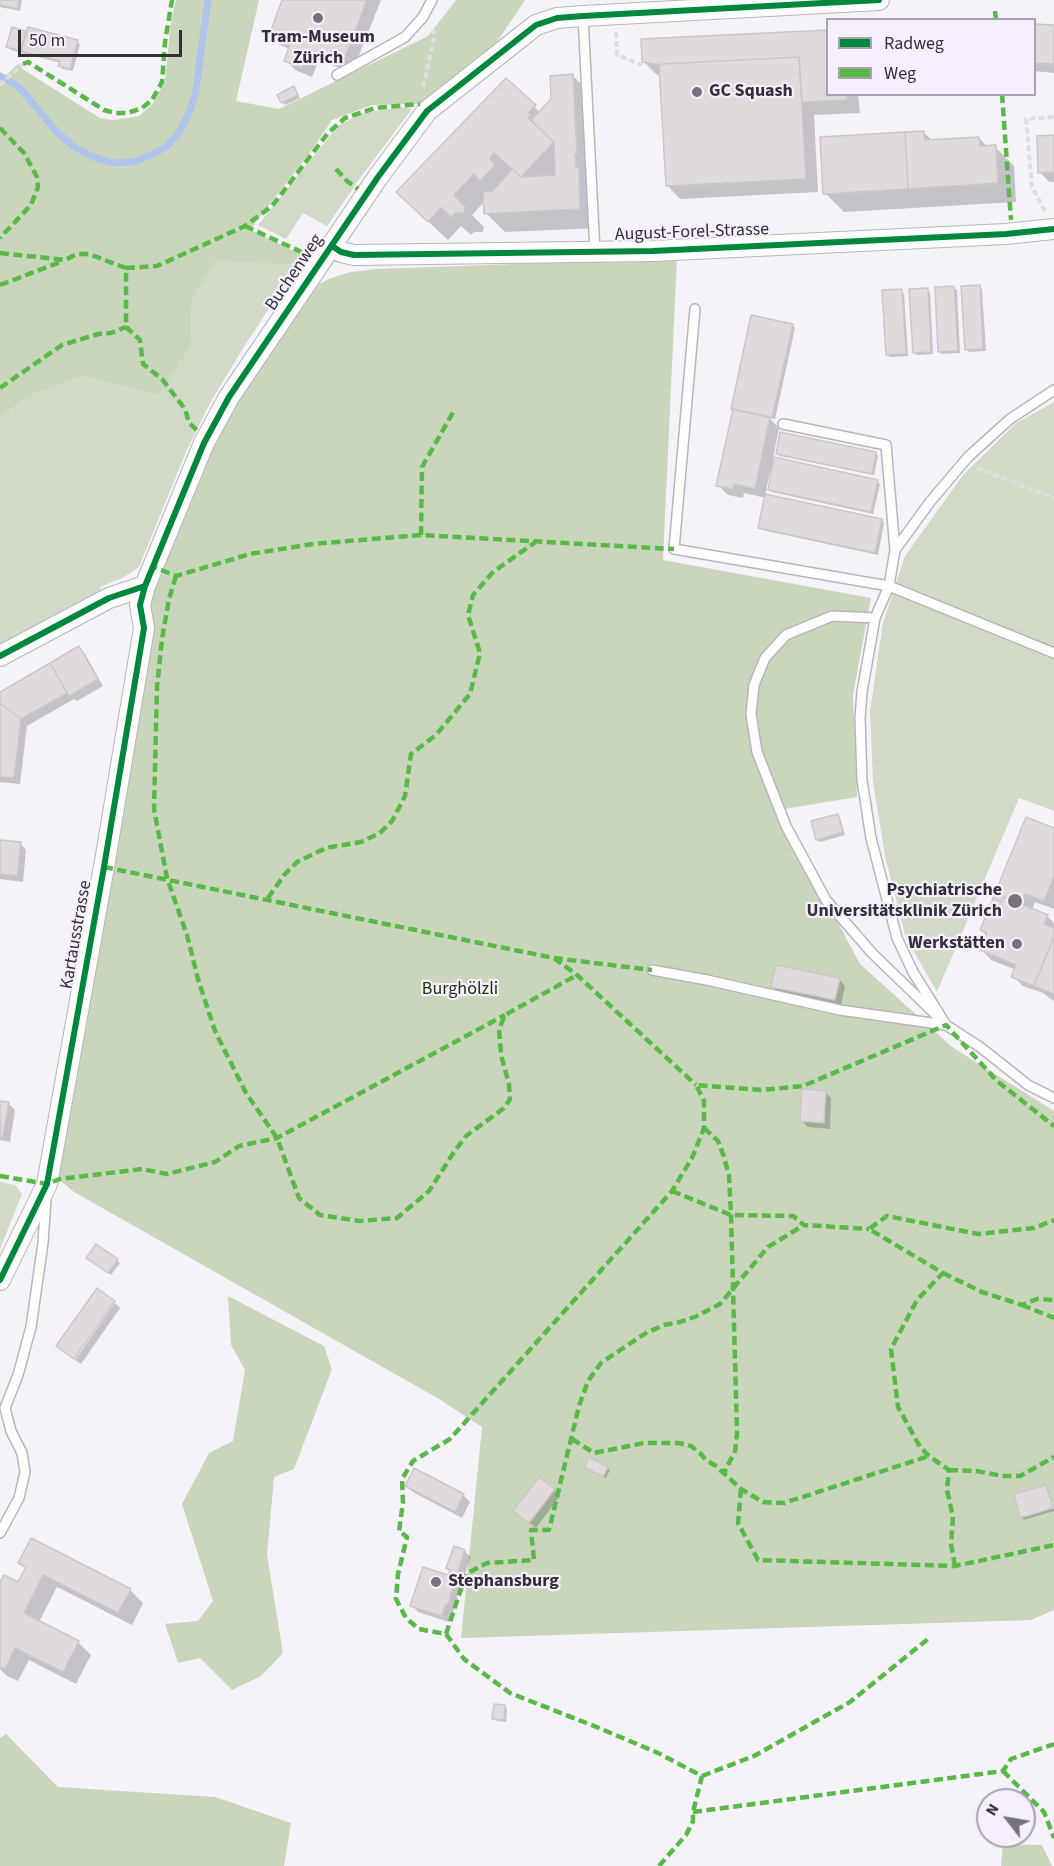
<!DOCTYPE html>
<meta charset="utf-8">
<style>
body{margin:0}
#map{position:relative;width:1054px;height:1866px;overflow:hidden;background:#f6f2fa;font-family:"Source Sans 3",sans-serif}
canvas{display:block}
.legend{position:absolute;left:826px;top:18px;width:210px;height:78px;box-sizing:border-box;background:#f6effd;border:2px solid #a8a2ae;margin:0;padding:8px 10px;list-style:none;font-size:18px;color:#332e37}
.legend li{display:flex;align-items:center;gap:12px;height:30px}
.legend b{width:30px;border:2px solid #a8a2ae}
.north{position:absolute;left:976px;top:1788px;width:60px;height:60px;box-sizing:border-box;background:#f6effd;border:2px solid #a8a2ae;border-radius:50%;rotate:301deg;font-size:16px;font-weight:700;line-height:24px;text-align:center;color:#332e37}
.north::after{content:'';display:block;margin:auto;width:21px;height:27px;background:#77737b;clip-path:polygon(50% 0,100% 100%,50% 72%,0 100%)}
.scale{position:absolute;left:18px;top:30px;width:164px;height:27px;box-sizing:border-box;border:3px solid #332e37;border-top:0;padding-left:8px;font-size:18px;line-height:21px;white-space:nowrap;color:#332e37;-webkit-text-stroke:4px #f6effd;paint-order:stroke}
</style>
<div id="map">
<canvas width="1054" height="1866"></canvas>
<ul class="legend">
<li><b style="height:8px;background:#00873e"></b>Radweg</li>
<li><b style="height:8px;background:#58b947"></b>Weg</li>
</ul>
<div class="north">N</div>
<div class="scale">50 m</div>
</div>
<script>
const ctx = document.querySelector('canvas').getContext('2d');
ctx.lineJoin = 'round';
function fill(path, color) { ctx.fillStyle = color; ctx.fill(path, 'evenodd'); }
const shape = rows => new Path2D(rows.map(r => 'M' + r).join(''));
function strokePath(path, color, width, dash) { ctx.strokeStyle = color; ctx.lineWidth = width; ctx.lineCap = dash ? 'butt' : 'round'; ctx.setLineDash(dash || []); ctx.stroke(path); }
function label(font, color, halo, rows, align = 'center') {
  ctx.font = font + ' "Source Sans 3",sans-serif'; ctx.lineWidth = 4.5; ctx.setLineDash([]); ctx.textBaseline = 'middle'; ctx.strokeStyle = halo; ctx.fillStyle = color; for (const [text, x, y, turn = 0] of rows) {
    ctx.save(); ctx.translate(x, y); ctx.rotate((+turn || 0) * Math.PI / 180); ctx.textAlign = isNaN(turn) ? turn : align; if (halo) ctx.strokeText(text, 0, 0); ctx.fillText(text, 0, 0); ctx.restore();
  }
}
fill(shape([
 [405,107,412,109,360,178,327,226,303,213,286,239,258,225,338,126,362,113],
 [217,259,287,265,300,261,245,345,210,403,186,452,139,567,124,577,100,587,101,593,0,647,0,417,28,397,82,376,159,395,191,346,192,299],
 [1054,402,1054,811,1019,798,937,992,906,938,885,856,873,782,870,711,883,623,905,556,963,475,1015,424],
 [0,1182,15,1185,22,1194,0,1249]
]), '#d0dac7');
fill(shape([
 [176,0,259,0,236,101,279,109,428,36,456,0,525,0,493,48,419,104,372,105,332,120,314,147,250,230,304,256,300,261,287,265,217,260,192,299,191,346,159,395,82,376,28,397,0,417,0,81,18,64,24,70,100,118,113,120,139,116,153,103,165,81,171,21],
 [677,258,663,560,871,598,853,695,857,797,778,810,860,964,952,1047,1054,1111,1054,1610,1031,1620,461,1638,482,1427,439,1399,74,1192,63,1183,58,1175,151,616,150,601,154,567,209,453,244,389,311,288,331,278,351,272,378,269],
 [228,1296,324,1346,332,1369,294,1469,274,1477,267,1555,283,1653,261,1676,232,1690,200,1658,178,1663,165,1624,198,1621,213,1601,182,1504,209,1453,233,1441,245,1370,231,1345],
 [6,1734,58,1787,215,1797,291,1823,284,1866,0,1866,0,1738],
 [1003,1844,1042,1845,1052,1866,1001,1866]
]), '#c9d6bb');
fill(shape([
 [0,0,22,0,20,11,0,7],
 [284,0,381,0,352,73,319,60,312,77,295,70,286,60,290,49,280,45,270,35],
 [1034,26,1054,27,1054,73,1034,71],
 [13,29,77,42,80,44,73,71,63,69,60,66,61,63,11,50,8,47],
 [828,31,828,94,872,94,858,95,860,113,814,115,818,192,680,199,667,185,661,76,657,75,644,62],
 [573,76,592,95,595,173,594,185,597,188,598,228,505,232,486,213,485,201,472,215,484,227,483,232,474,232,471,235,461,226,448,240,417,211,506,81,541,113],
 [296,91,300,98,285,105,282,102],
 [923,132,933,141,979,138,988,147,995,147,1014,166,1016,202,844,212,825,193],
 [1054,137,1054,182,1049,182,1040,172],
 [979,286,982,289,986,351,969,352,967,349],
 [954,288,957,290,960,353,942,354,940,351],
 [927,289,930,292,933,354,917,355,914,353],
 [901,291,904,294,908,356,890,357,887,354],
 [792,325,795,328,775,419,769,418,779,428,773,458,877,481,880,484,873,514,772,492,769,489,773,473,770,472,765,496,882,520,884,523,878,555,762,530,760,528,766,498,744,493,743,498,728,495,718,485],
 [777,453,876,453,878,456,874,475,780,456],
 [79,648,85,654,103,686,77,701,74,699,27,726,20,784,0,782,0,694],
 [838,815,840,818,845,835,820,842,817,839],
 [1054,829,1054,909,1035,902,1032,910,1047,916,1054,923,1054,1001,1043,993,1023,986,1013,976,1016,970,991,960,982,950,987,936,981,930],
 [0,841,20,843,26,850,23,882,0,879],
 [839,979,845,986,841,1006,779,993,773,987],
 [825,1092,831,1098,830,1129,808,1127,802,1121],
 [0,1103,8,1103,15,1110,10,1142,0,1140],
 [91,1260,117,1260,120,1263,111,1275],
 [115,1303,120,1308,81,1364,75,1360],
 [607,1468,610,1470,606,1478,588,1469],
 [406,1486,463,1495,470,1502,462,1518,413,1492],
 [1046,1487,1048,1489,1054,1511,1024,1520,1022,1517],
 [554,1490,560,1496,536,1528,522,1517],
 [464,1551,471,1557,457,1596,458,1599,449,1622,418,1612,412,1605,449,1577,451,1571,448,1568],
 [20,1563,130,1590,143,1603,132,1625,57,1587,39,1622,78,1642,91,1655,76,1684,29,1660,18,1681,7,1676,0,1669,0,1585,19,1584,27,1569],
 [505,1706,507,1709,506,1722,497,1721,494,1718]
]), '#0003');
strokePath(shape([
 [0,76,18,86,58,133,73,146,91,156,112,163,133,162,149,156,166,147,178,134,188,115,195,96,208,0]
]), '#afc4eb', 7);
const building = shape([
 [0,0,19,0,17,9,0,5,0,0],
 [282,0,367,0,342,65,309,52,302,68,284,61,290,44,269,36,282,0],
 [1034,24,1054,25,1054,64,1034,63,1034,24],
 [12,27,26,31,21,51,6,47,12,27],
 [28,27,78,40,70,69,58,66,60,61,21,51,28,27],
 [828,30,828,94,847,94,847,100,802,102,799,57,662,64,659,65,642,62,641,39,828,30],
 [799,57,806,179,666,186,659,65,662,64,799,57],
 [573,74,577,154,575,154,576,167,579,167,580,209,484,214,483,192,493,191,512,169,521,177,555,175,554,142,531,120,551,99,550,76,573,74],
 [506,78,536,105,528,113,531,115,528,118,554,142,521,177,494,153,490,158,495,165,480,181,474,174,454,195,465,207,464,213,455,213,451,217,441,208,428,222,396,192,506,78],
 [294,86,298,95,281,103,277,95,294,86],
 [924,131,925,140,979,137,980,146,996,145,998,183,908,189,905,132,924,131],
 [905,132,908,189,823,194,820,137,905,132],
 [1054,135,1054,172,1038,173,1037,136,1054,135],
 [980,285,983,349,965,350,961,286,980,285],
 [954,286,958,351,938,352,935,287,954,286],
 [928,288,931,352,913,353,909,289,928,288],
 [902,289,906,354,886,355,882,290,902,289],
 [751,315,793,324,772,418,731,409,751,315],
 [733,409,770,417,755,489,734,484,733,489,716,486,733,409],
 [780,432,876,452,872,474,776,454,780,432],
 [774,457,878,480,871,512,768,490,774,457],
 [765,494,882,519,875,553,758,528,765,494],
 [79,646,98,679,69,696,50,663,79,646],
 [50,663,67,693,21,719,0,703,0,692,50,663],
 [0,703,21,719,14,778,0,777,0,703],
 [838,814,843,832,816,840,811,821,838,814],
 [1026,817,1054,828,1054,876,1044,901,1025,894,1021,904,1004,897,1001,902,993,898,1026,817],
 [0,840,21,842,17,876,0,874,0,840],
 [1004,897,1048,915,1044,924,1054,928,1054,936,1034,986,1011,977,1016,965,980,950,987,933,980,930,993,898,1001,902,1004,897],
 [1054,937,1054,994,1034,986,1054,937],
 [776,965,840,978,835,1000,771,987,776,965],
 [802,1089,826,1091,824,1123,800,1121,802,1089],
 [0,1101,9,1102,3,1137,0,1136,0,1101],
 [96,1244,118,1259,108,1273,86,1258,96,1244],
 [97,1288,115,1301,74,1359,56,1346,97,1288],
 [589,1457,608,1467,603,1477,584,1467,589,1457],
 [414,1468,464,1494,455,1512,405,1486,414,1468],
 [539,1477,555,1489,529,1523,513,1511,539,1477],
 [1046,1485,1053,1508,1020,1518,1014,1494,1046,1485],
 [31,1538,131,1589,118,1613,43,1575,24,1613,79,1641,63,1672,15,1648,5,1669,0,1667,0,1582,4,1575,18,1582,26,1567,18,1563,31,1538],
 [454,1546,465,1550,452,1589,449,1603,446,1604,442,1616,410,1606,423,1567,448,1575,450,1570,446,1568,454,1546],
 [494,1704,505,1705,504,1720,492,1719,494,1704]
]);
fill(building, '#e1dadc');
strokePath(building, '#cdc6c9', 1.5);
const lane = shape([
 [583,16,595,252],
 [337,75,405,37,423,17,432,0],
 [695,309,674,549,889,586,1054,653],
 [1054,390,1010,419,968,457,930,502,895,550,889,586,875,618,862,692,860,718,862,780,871,838,897,938,913,972,946,1025,980,1047,1028,1085,1054,1098],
 [783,424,886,445,895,550],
 [875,618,832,616,786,635,765,658,754,685,751,714,757,752,786,826,826,900,872,953,936,1015],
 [652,970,707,980,840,1010,946,1025],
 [0,1533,19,1498,25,1472,22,1453,11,1431,5,1408,18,1375,31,1327,43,1243,46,1198]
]);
const street = shape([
 [332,246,341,252,354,255,653,251,1006,234,1054,229],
 [0,656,109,598,145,586],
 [0,1280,47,1184,104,867,144,628,140,605,145,586,204,443,229,397,378,177,427,111,536,25,557,18,583,16,879,0]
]);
strokePath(lane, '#b8b4bc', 12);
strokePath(street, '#b8b4bc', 22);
strokePath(shape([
 [616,32,617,55,642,65],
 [0,85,23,64],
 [423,87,434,38,433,29],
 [1045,211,1032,187,1026,119,1054,117],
 [977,468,1054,498]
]), '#dedddf', 4, [6, 3]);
strokePath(lane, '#fefdfe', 9);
strokePath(street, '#fefdfe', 20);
strokePath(shape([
 [995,11,996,20],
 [23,64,28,62,104,110,115,113,128,113,142,108,152,100,162,82,165,42,172,0],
 [1002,94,1011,220],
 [0,128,24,153,37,177,38,187,31,205,0,238],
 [336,169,347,181,358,189],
 [245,226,310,256],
 [0,253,65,260,77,254,89,254,126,268,126,327,140,340,143,364,162,379,185,409,189,423,198,431],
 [126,268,157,266,245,226,272,206,328,133,345,118,375,108,420,104],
 [0,285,63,261],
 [0,388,62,345,98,334,111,333,126,327],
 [421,535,422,467,455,409],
 [151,572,154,567,176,576,250,554,313,544,421,535,674,549],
 [176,576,169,599,162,639,157,687,154,809,167,878,187,935,198,979,215,1031,246,1093,277,1138,299,1198,320,1215,360,1221,397,1218,429,1191,454,1152,466,1136,504,1108,510,1099,509,1084,501,1055,499,1029,505,1015,577,975],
 [104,867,554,958,652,970],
 [268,898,285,874,297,862,326,848,361,842,380,833,392,821,405,796,411,754,436,735,470,694,480,653,468,615,473,595,493,572,537,541],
 [554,958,577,975,696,1085],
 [704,1128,718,1141,724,1157,729,1176,731,1215,737,1433,735,1451,724,1473],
 [0,1176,47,1184,60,1179,142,1169,167,1174,215,1162,239,1146,277,1138,505,1015],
 [672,1191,731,1215,793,1216,804,1225,869,1229],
 [943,1273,982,1292,1022,1305,1037,1299,1054,1300],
 [1022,1305,1054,1318],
 [572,1439,594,1453,644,1443,679,1443,691,1446,700,1453,706,1460,716,1466,741,1489,763,1502,784,1503,929,1456],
 [949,1470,976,1471,1003,1476,1020,1476,1054,1457],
 [741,1489,738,1523,758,1560,955,1566,1054,1545],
 [955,1566,951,1544,953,1517,947,1490,949,1470,929,1456,920,1447,898,1407,891,1349,917,1300,943,1273,869,1229,887,1216,978,1234,1034,1228,1054,1220],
 [446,1634,466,1574,487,1563,534,1560,531,1530,549,1530,579,1406,588,1381,601,1363,646,1333,664,1325,680,1322,697,1316,720,1304,768,1247,804,1225],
 [1003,1771,1044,1812,1054,1838],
 [702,1776,754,1756,850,1702,928,1639],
 [693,1812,1003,1771,1011,1759,1054,1744],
 [659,1866,686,1835,693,1821,693,1812,702,1776,658,1753,599,1728,510,1693,464,1659,446,1634,419,1629,406,1618,396,1599,398,1574,407,1537,399,1531,403,1503,402,1479,413,1461,450,1439,672,1191,692,1158,704,1128,704,1101,696,1085,761,1090,803,1086,946,1025,997,1081,1054,1126]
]), '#58b947', 4.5, [9, 4.5]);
strokePath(shape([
 [332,246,341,252,354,255,653,251,1006,234,1054,229],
 [0,656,109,598,145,586],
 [0,1280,47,1184,104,867,144,628,140,605,145,586,204,443,229,397,378,177,427,111,536,25,557,18,583,16,879,0]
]), '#00873e', 6);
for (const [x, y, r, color] of [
 [318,18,6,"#77737b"],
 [697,92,6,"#77737b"],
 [1015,901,8,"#77737b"],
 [1017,944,6,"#77737b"],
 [436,1582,6,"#77737b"]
]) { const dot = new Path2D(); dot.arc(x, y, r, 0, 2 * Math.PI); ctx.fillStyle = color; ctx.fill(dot); strokePath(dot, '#f6effd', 2); }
label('bold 18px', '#332e37', '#f6effd', [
 ["Tram-Museum",318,38,"center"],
 ["Zürich",318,59,"center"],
 ["GC Squash",709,92],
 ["Psychiatrische",1002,891,"right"],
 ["Universitätsklinik Zürich",1002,912,"right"],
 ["Werkstätten",1005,944,"right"],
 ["Stephansburg",448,1582]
], 'left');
label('18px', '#332e37', '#f6effd', [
 ["August-Forel-Strasse",692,233,-2],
 ["Buchenweg",295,273,-56],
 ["Kartausstrasse",77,935,-80]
]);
label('18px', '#203209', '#f6effd', [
 ["Burghölzli",460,990]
]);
</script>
